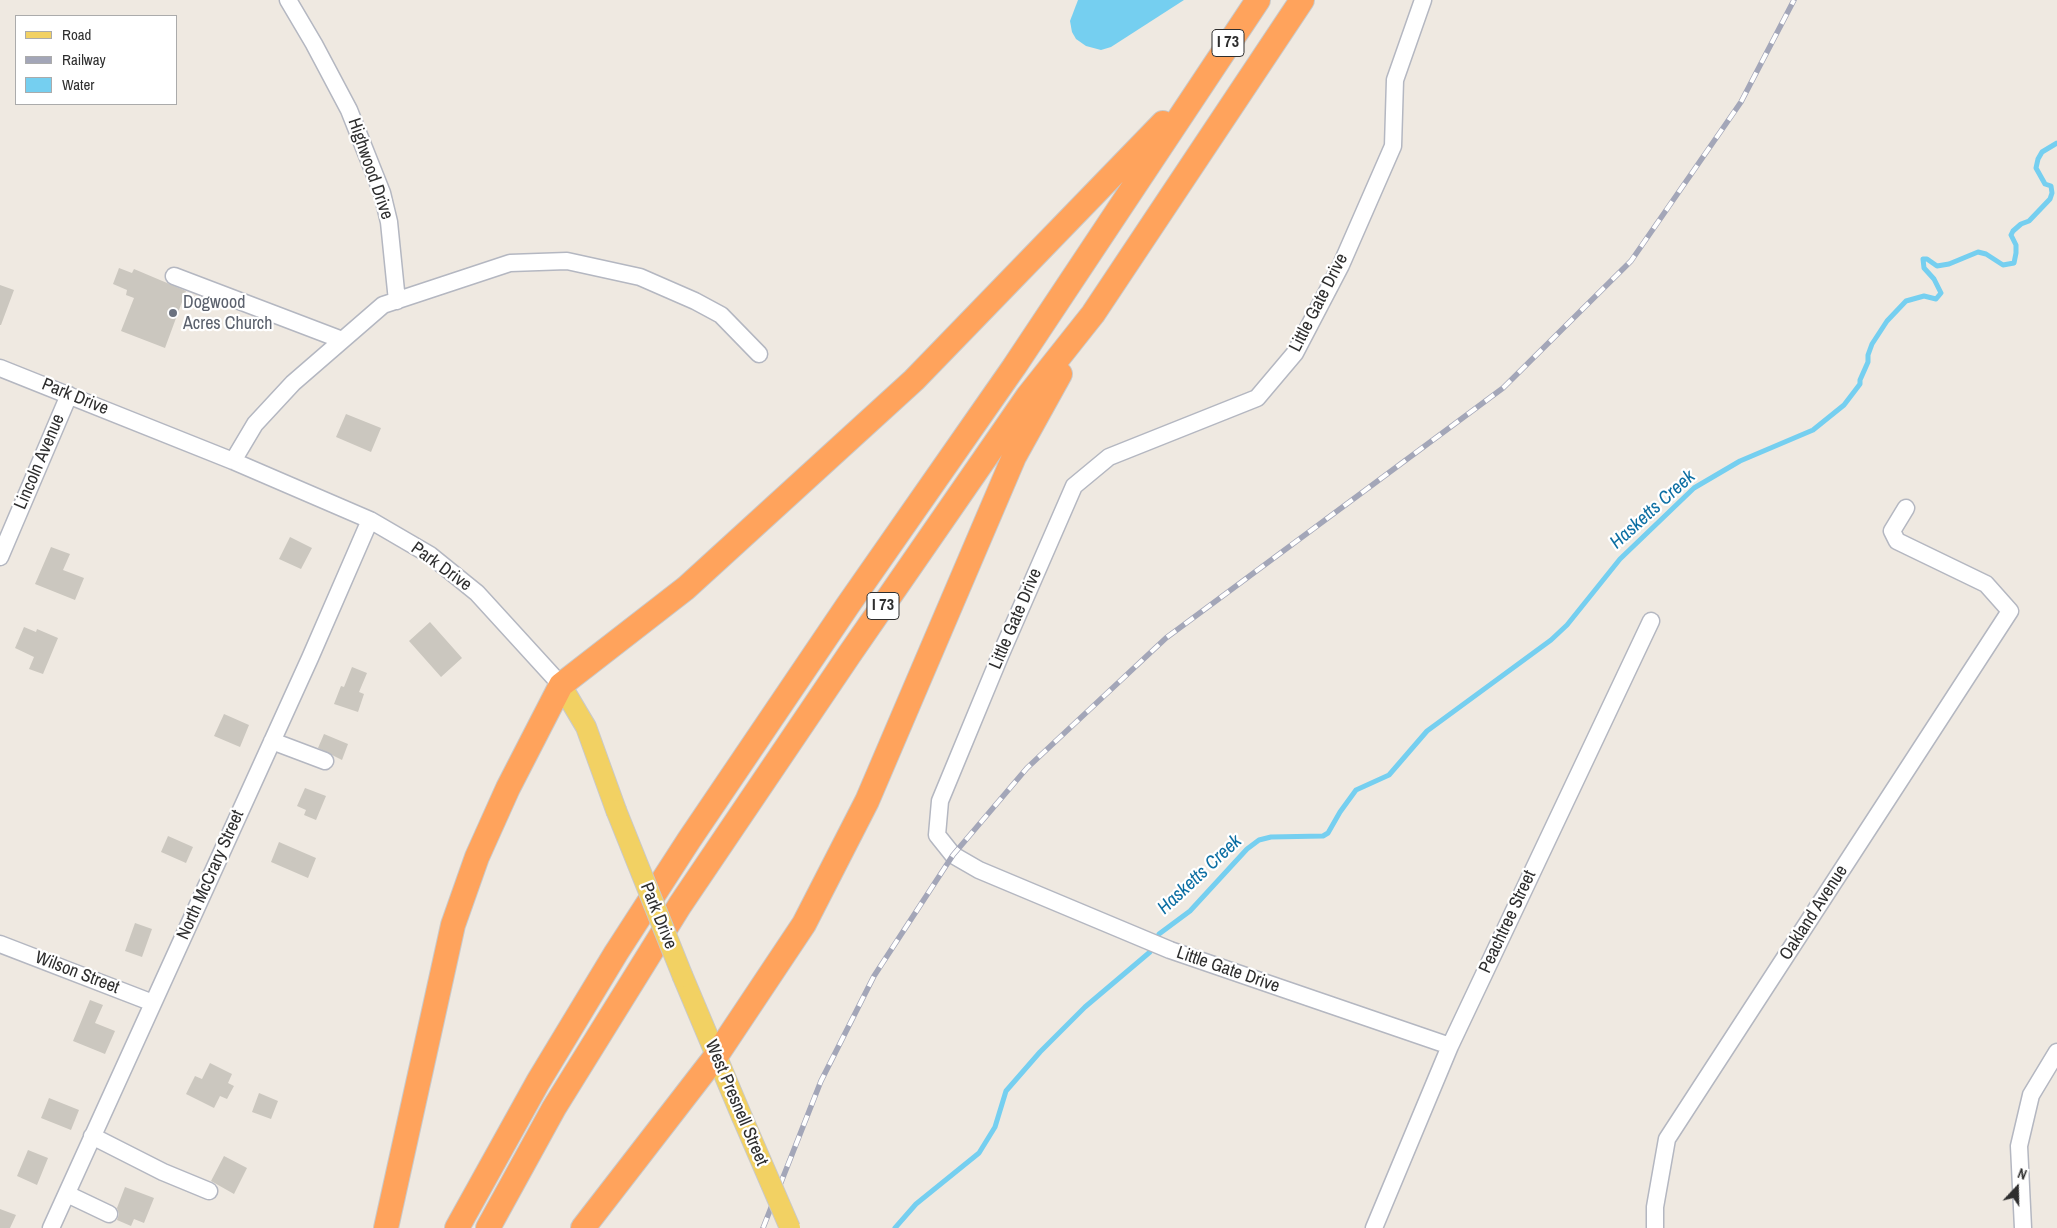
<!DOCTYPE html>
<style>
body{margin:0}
#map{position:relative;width:2057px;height:1228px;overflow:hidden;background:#efe9e1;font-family:"Archivo Narrow",sans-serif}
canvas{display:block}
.legend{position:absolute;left:15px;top:15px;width:162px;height:90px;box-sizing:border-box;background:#fff;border:1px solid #ababab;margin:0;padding:6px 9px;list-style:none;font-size:15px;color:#2e2e2e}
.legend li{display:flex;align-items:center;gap:10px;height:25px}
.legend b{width:25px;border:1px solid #ababab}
.north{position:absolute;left:1992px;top:1163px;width:50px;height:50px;-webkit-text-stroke:4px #fff;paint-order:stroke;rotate:21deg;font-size:14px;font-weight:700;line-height:20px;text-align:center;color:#2e2e2e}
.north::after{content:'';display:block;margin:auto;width:18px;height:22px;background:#2e2e2e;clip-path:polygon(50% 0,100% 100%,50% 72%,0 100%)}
</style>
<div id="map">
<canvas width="2057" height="1228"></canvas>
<ul class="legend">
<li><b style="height:6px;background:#f2d163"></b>Road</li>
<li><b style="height:6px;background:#a3a6b8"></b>Railway</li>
<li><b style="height:14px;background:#75cff0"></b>Water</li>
</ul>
<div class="north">N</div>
</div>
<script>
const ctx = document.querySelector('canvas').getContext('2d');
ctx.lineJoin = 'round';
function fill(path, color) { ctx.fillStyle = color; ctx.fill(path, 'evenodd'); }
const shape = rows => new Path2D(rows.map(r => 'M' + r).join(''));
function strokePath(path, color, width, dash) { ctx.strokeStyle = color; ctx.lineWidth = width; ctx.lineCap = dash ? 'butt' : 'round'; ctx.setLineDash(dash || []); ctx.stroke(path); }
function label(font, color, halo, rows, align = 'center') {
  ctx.font = font + ' "Archivo Narrow",sans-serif'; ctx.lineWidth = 4.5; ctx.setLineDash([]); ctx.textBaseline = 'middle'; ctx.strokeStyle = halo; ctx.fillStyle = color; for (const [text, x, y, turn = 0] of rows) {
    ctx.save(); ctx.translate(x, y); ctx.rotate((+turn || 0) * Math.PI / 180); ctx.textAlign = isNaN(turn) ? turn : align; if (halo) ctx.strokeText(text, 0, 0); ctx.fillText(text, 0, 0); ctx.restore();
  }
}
fill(shape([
 [1078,0,1184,0,1111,47,1101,50,1086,46,1076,39,1072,32,1070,21]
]), '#75cff0');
strokePath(shape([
 [1159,934,1190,911,1247,849,1259,840,1271,837,1323,836,1328,833,1340,812,1356,790,1389,775,1427,731,1551,640,1567,625,1620,559,1694,488,1740,461,1813,430,1844,405,1860,384,1860,380,1868,362,1868,355,1872,344,1887,321,1906,301,1924,296,1936,299,1941,293,1934,279,1924,268,1923,259,1927,259,1937,266,1949,264,1978,252,1986,254,2003,265,2014,263,2016,253,2016,245,2011,235,2013,231,2021,224,2029,221,2050,199,2052,193,2051,186,2045,184,2036,168,2038,159,2042,152,2057,143],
 [895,1228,916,1204,979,1153,995,1127,1006,1091,1040,1052,1085,1007,1150,952]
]), '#75cff0', 5);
fill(shape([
 [119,268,132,273,134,269,186,291,165,348,121,331,134,298,126,295,127,290,113,284],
 [0,285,14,290,1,325,0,325],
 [346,414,381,428,371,452,336,437],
 [290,537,312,548,301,569,279,559],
 [51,547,70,554,63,570,84,578,75,600,35,584],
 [430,622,462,658,441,677,409,641],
 [24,627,36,632,37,629,58,638,43,674,29,669,34,657,15,648],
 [352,667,367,673,359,692,364,694,358,712,334,704,341,686,344,687],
 [224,714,249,725,240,747,214,736],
 [324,734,348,744,342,760,318,748],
 [305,788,326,796,316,820,304,815,306,810,297,806],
 [168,836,193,847,186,863,161,852],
 [279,842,316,858,308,878,271,862],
 [135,923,152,929,142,957,125,951],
 [90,1000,103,1005,95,1023,115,1031,105,1054,73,1041],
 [210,1063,232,1074,228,1083,234,1086,227,1099,220,1096,214,1108,186,1094,195,1076,202,1079],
 [259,1093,278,1101,271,1119,252,1112],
 [49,1098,79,1110,71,1130,41,1118],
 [28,1150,48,1158,37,1185,17,1176],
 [224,1156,247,1168,234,1194,211,1181],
 [125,1187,154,1198,144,1223,134,1219,131,1226,117,1220,119,1214,117,1208],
 [0,1209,16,1215,10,1228,0,1228]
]), '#cbc7bf');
const minor = shape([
 [288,0,314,44,349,110,382,193,389,222,397,301],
 [1423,0,1395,80,1393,146,1341,265,1295,353,1257,398,1109,457,1074,486,1000,656,940,801,937,835,953,855,979,870,1170,950,1450,1046],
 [174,276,342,340],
 [0,368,233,461,370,520,430,555,477,593,561,685],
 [233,461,255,424,293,383,383,305,510,263,567,261,640,277,695,301,721,315,759,354],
 [0,557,69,395],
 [272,741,325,761],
 [0,944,153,1003],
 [92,1136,163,1172,209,1191],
 [67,1194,109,1214],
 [51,1228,310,658,370,520],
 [1374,1228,1450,1046,1651,621],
 [1655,1228,1655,1207,1667,1139,2010,611,1986,584,1897,541,1892,531,1906,508],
 [2023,1228,2019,1146,2031,1095,2057,1052]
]);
const major = shape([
 [561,685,586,727,616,810],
 [683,977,742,1117]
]);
const highway = shape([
 [386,1228,453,925,477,857,508,788,561,685,686,588,914,380,1163,123],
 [457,1228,538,1082,616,953,689,840,848,605,1014,367,1258,0],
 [488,1228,554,1108,680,905,849,655,1028,396,1093,314,1302,0],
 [583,1228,716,1056,804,924,867,801,1014,457,1060,374]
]);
strokePath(minor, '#b4b7c1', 19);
strokePath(major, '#c9c9c9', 22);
strokePath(highway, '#c9c9c9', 26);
strokePath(minor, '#fff', 16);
strokePath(major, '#f2d163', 20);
strokePath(highway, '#ffa35c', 24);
const rail = shape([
 [763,1228,821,1081,874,976,953,855,1027,768,1166,638,1503,388,1631,261,1741,102,1794,0]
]);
strokePath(rail, '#a3a6b8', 5.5);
strokePath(rail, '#fff', 4, [11]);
const majorBridge = shape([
 [616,810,683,977],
 [742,1117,790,1228]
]);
strokePath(majorBridge, '#c9c9c9', 22, []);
strokePath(majorBridge, '#f2d163', 20);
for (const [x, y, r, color] of [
 [173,313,5,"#6b7280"]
]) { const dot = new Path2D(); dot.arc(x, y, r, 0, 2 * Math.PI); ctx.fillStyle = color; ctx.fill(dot); strokePath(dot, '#fff', 2); }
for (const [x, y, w] of [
 [1228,43,32],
 [883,606,32]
]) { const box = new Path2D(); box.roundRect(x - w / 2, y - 13.5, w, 27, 4); ctx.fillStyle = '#fff'; ctx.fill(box); strokePath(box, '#2e2e2e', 1); }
label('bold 16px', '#2e2e2e', null, [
 ["I 73",1228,43],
 ["I 73",883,606]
]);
label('18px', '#2e2e2e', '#fff', [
 ["Highwood Drive",370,169,71],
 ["Little Gate Drive",1319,303,-63],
 ["Park Drive",75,397,22],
 ["Lincoln Avenue",40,462,-67],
 ["Park Drive",441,567,36],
 ["Little Gate Drive",1016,619,-67],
 ["North McCrary Street",211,875,-66],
 ["Oakland Avenue",1814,913,-57],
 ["Park Drive",658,916,68],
 ["Peachtree Street",1508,922,-65],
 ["Little Gate Drive",1228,970,19],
 ["Wilson Street",77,973,21],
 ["West Presnell Street",736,1103,67]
]);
label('18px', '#5b616d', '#fff', [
 ["Dogwood",183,303],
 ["Acres Church",183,324]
], 'left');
label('italic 19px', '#0d6fa3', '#fff', [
 ["Hasketts Creek",1653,510,-42],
 ["Hasketts Creek",1200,875,-43]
]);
</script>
